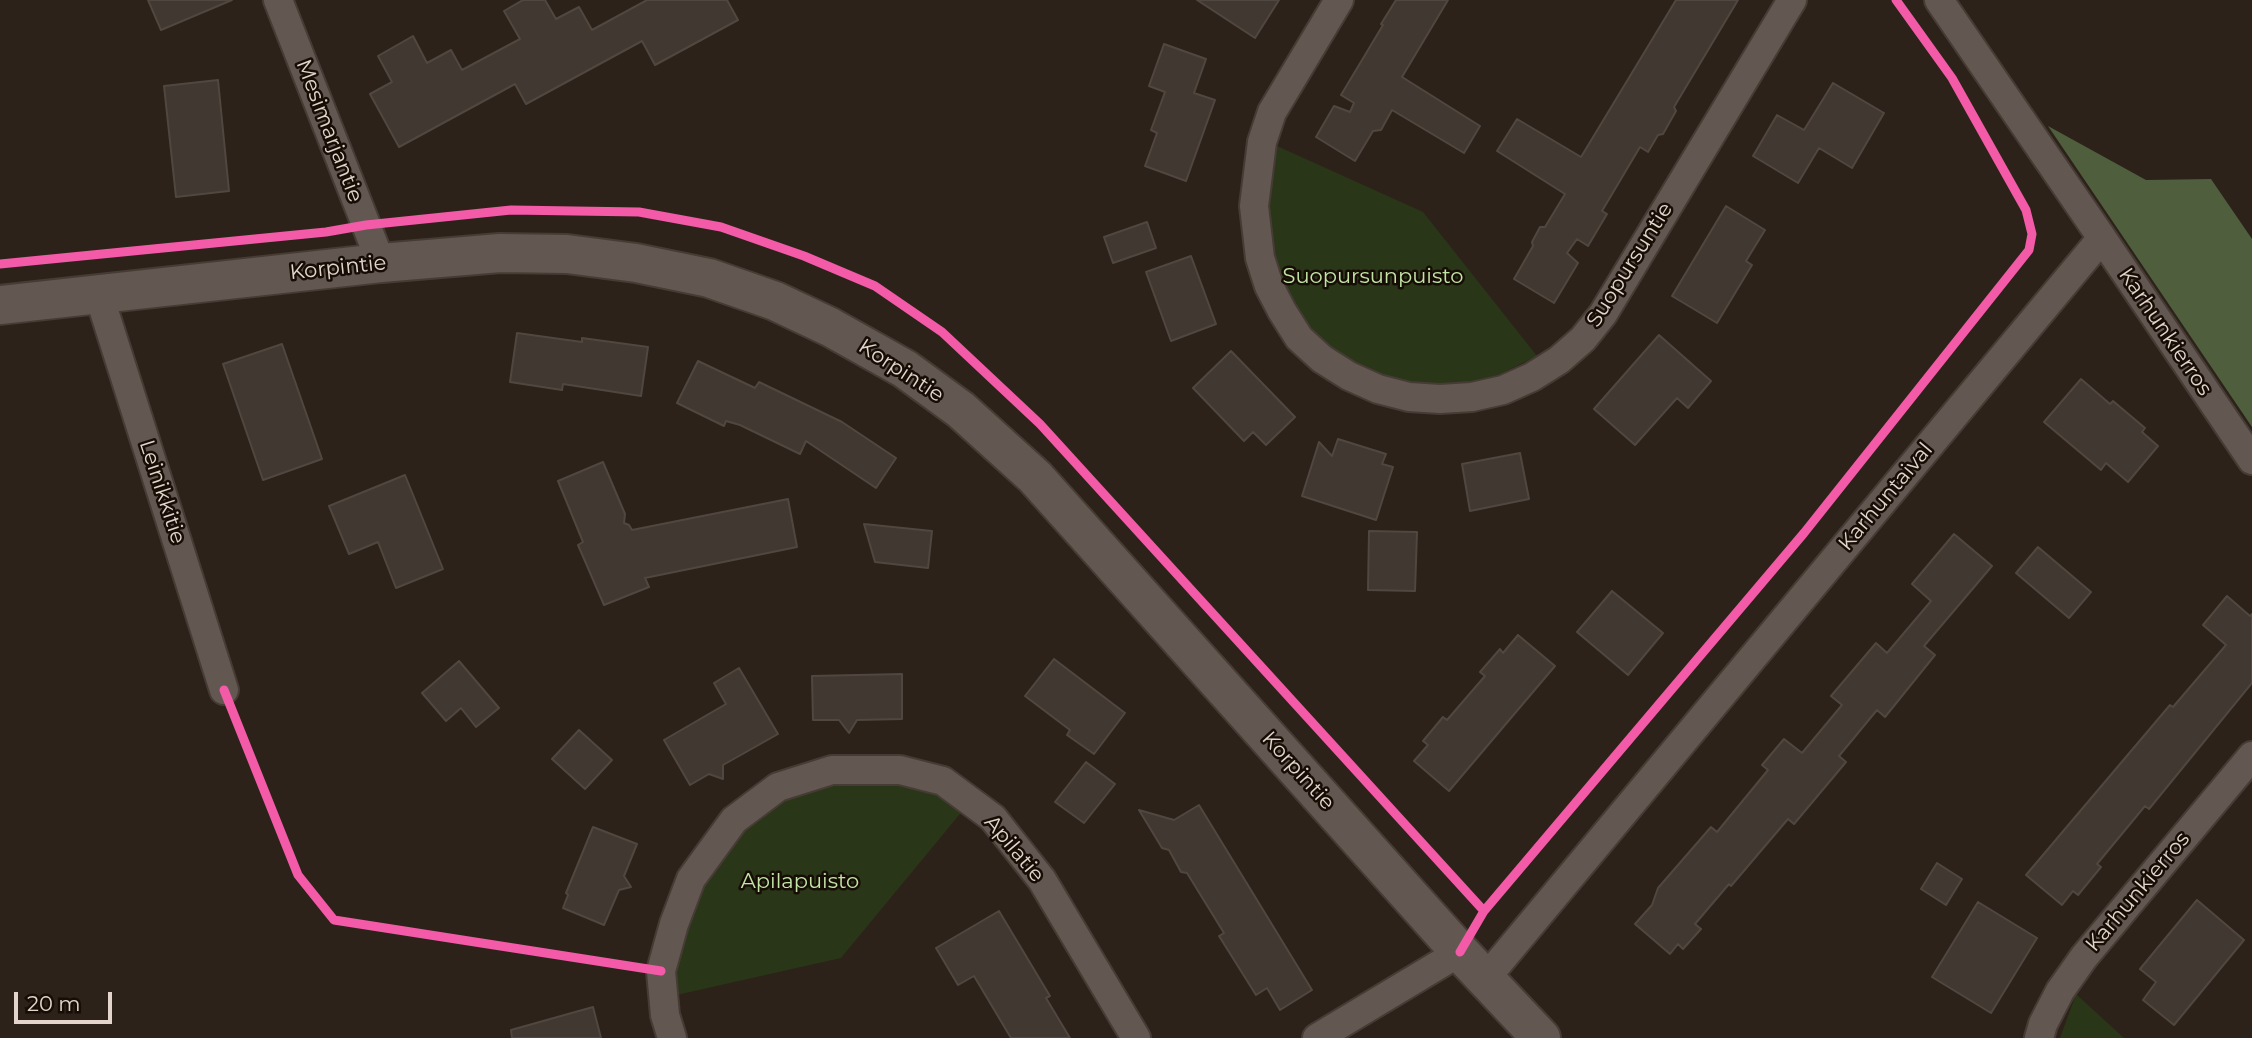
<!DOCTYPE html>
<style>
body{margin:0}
#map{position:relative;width:2252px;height:1038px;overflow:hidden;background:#2d2219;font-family:Montserrat,sans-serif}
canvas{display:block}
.scale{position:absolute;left:14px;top:992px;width:98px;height:32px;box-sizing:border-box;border:4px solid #e3d5cb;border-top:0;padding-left:9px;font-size:21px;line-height:24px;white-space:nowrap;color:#e3d5cb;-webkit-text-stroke:5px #160d06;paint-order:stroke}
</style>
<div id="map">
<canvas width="2252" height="1038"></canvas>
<div class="scale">20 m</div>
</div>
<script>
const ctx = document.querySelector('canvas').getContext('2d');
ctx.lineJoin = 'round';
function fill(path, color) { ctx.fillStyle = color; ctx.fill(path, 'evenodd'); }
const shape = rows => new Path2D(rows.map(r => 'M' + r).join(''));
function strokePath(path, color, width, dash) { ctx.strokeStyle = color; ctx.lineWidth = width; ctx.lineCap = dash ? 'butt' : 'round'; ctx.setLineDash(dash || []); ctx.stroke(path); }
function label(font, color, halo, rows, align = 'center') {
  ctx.font = font + ' Montserrat,sans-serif'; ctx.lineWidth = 5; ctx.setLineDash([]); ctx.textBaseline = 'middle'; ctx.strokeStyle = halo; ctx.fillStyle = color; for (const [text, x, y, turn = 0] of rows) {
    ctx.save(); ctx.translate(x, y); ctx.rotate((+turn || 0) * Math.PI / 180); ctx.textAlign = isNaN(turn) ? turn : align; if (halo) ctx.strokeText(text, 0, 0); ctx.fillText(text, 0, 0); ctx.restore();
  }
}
fill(shape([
 [1277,146,1423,212,1537,356,1498,375,1470,382,1441,385,1411,382,1382,375,1356,363,1331,347,1311,329,1295,304,1282,279,1275,255,1269,206],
 [834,779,897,779,938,789,964,809,841,958,672,996,671,965,696,894,742,825,783,795],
 [2076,994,2124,1038,2060,1038]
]), '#2a3618');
fill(shape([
 [2048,126,2146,180,2211,179,2252,239,2252,427]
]), '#4f5e3c');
const building = shape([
 [148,0,232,0,161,30,148,0],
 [523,0,545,0,556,19,579,7,592,30,647,0,727,0,738,20,655,65,642,41,526,104,515,84,399,147,370,94,392,82,378,56,413,36,427,63,451,50,462,70,520,39,504,11,523,0],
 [1197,0,1279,0,1255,38,1197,0],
 [1396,0,1448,0,1402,77,1480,126,1464,153,1392,110,1381,130,1373,131,1355,161,1316,137,1334,106,1350,112,1354,103,1341,95,1383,25,1381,24,1396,0],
 [1676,0,1738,0,1674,107,1676,111,1663,134,1658,135,1648,152,1640,147,1602,211,1607,214,1588,246,1577,239,1567,253,1578,263,1554,303,1514,279,1533,246,1532,242,1540,227,1545,227,1565,194,1497,151,1517,119,1581,157,1676,0],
 [1164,44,1206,59,1194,93,1215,100,1186,181,1145,166,1157,133,1151,130,1165,92,1149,86,1164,44],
 [218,80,229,191,176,197,164,86,218,80],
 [1833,83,1884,113,1852,168,1819,148,1798,183,1753,156,1777,115,1804,130,1833,83],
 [1726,206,1765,230,1746,261,1752,265,1717,323,1672,296,1726,206],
 [1147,222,1156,248,1113,263,1104,237,1147,222],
 [1191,256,1216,324,1171,341,1146,272,1191,256],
 [517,333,582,342,582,338,648,347,641,396,563,384,562,390,510,382,517,333],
 [1659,335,1711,381,1688,408,1677,398,1635,445,1594,409,1659,335],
 [282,344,322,459,263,480,223,364,282,344],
 [1231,351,1295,417,1266,445,1253,432,1244,441,1193,388,1231,351],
 [698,361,755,388,759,382,842,422,896,458,876,488,806,441,800,454,740,425,726,421,724,426,677,403,698,361],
 [2081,379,2110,404,2113,401,2145,428,2142,432,2158,446,2128,482,2106,463,2101,470,2044,422,2081,379],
 [1338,439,1386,454,1382,464,1393,467,1376,520,1302,496,1319,442,1332,456,1338,439],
 [1520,453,1529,499,1470,511,1462,464,1520,453],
 [603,462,625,514,624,523,629,525,632,530,788,499,797,547,645,578,649,587,604,605,578,545,583,542,558,481,603,462],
 [405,475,443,569,396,588,378,542,349,554,329,506,405,475],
 [864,524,932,531,928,568,875,562,864,524],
 [1369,531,1417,532,1415,591,1368,590,1369,531],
 [1954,534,1992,566,1924,646,1935,655,1885,717,1877,710,1839,756,1846,762,1794,824,1788,819,1731,886,1729,884,1695,924,1701,929,1683,949,1678,944,1670,954,1635,924,1652,905,1658,888,1711,827,1717,832,1768,770,1762,765,1784,739,1802,753,1842,705,1831,696,1876,643,1887,653,1931,601,1912,584,1954,534],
 [2038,547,2091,592,2069,618,2016,573,2038,547],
 [1612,591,1663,633,1628,675,1577,632,1612,591],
 [2227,596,2250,616,2252,614,2252,683,2149,809,2145,806,2097,864,2101,867,2078,895,2073,891,2062,905,2026,875,2170,705,2173,707,2226,645,2203,625,2227,596],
 [1518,635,1555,666,1449,791,1414,761,1428,745,1423,741,1443,717,1447,720,1485,676,1480,672,1500,649,1503,653,1518,635],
 [1054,659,1125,713,1094,754,1067,735,1070,730,1025,696,1054,659],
 [459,661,499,708,476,727,461,708,446,721,422,693,459,661],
 [739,668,778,734,723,765,723,779,709,774,690,785,664,740,726,704,714,683,739,668],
 [902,674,902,719,857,720,849,733,839,720,813,720,812,676,902,674],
 [579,730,612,760,585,789,552,759,579,730],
 [1086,762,1115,784,1084,823,1055,802,1086,762],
 [1199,805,1312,990,1280,1010,1267,988,1256,995,1219,936,1224,933,1187,873,1181,872,1169,850,1162,848,1139,810,1174,820,1199,805],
 [593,827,637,844,624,876,631,887,619,890,604,925,563,908,568,895,566,893,593,827],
 [1937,863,1962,879,1946,905,1921,889,1937,863],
 [2197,900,2244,940,2174,1025,2143,1000,2156,982,2140,969,2197,900],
 [1978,902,2037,938,1991,1013,1932,977,1978,902],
 [999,911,1050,996,1046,998,1070,1038,1011,1038,974,976,958,985,936,948,999,911],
 [593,1007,601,1038,512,1038,511,1030,593,1007]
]);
fill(building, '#413831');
strokePath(building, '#504740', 2);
const street = shape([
 [278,0,381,263],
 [1339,0,1272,112,1262,142,1254,206,1260,258,1269,286,1282,311,1299,338,1322,359,1349,376,1378,389,1409,397,1440,399,1472,397,1503,390,1532,377,1559,360,1583,339,1603,314,1792,0],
 [2102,238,2252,460],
 [99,295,224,690],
 [1486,978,2102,238,1939,0],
 [672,1038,665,1015,661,971,674,924,691,879,734,820,778,787,832,770,900,770,943,781,993,818,1042,880,1136,1038],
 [1317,1038,1460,952],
 [2039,1038,2043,1024,2060,991,2084,957,2252,756]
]);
const secondary = shape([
 [0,305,381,263,500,253,567,254,636,263,709,278,775,301,830,327,905,369,961,410,1035,477,1460,952,1541,1038]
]);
strokePath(street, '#463c35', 32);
strokePath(secondary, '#463c35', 42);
strokePath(street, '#625851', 28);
strokePath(secondary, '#625851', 38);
strokePath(shape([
 [0,264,326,232,366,225,511,210,639,212,721,227,804,256,875,286,942,332,1040,424,1484,911],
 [224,690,298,875,334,920,661,971],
 [1460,952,1484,911,1804,533,2029,250,2032,234,2026,210,1952,78,1896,0]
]), '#f35aa7', 9);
label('21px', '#e3d5cb', '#160d06', [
 ["Mesimarjantie",329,131,69],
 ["Suopursuntie",1630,265,-58],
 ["Korpintie",338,268,-6],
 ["Karhunkierros",2165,332,56],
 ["Korpintie",901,371,33],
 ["Leinikkitie",162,492,72],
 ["Karhuntaival",1886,497,-50],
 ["Korpintie",1298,771,48],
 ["Apilatie",1014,849,50],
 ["Karhunkierros",2138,892,-50]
]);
label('21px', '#c3e4a5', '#160d06', [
 ["Suopursunpuisto",1373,277],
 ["Apilapuisto",800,882]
]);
</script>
